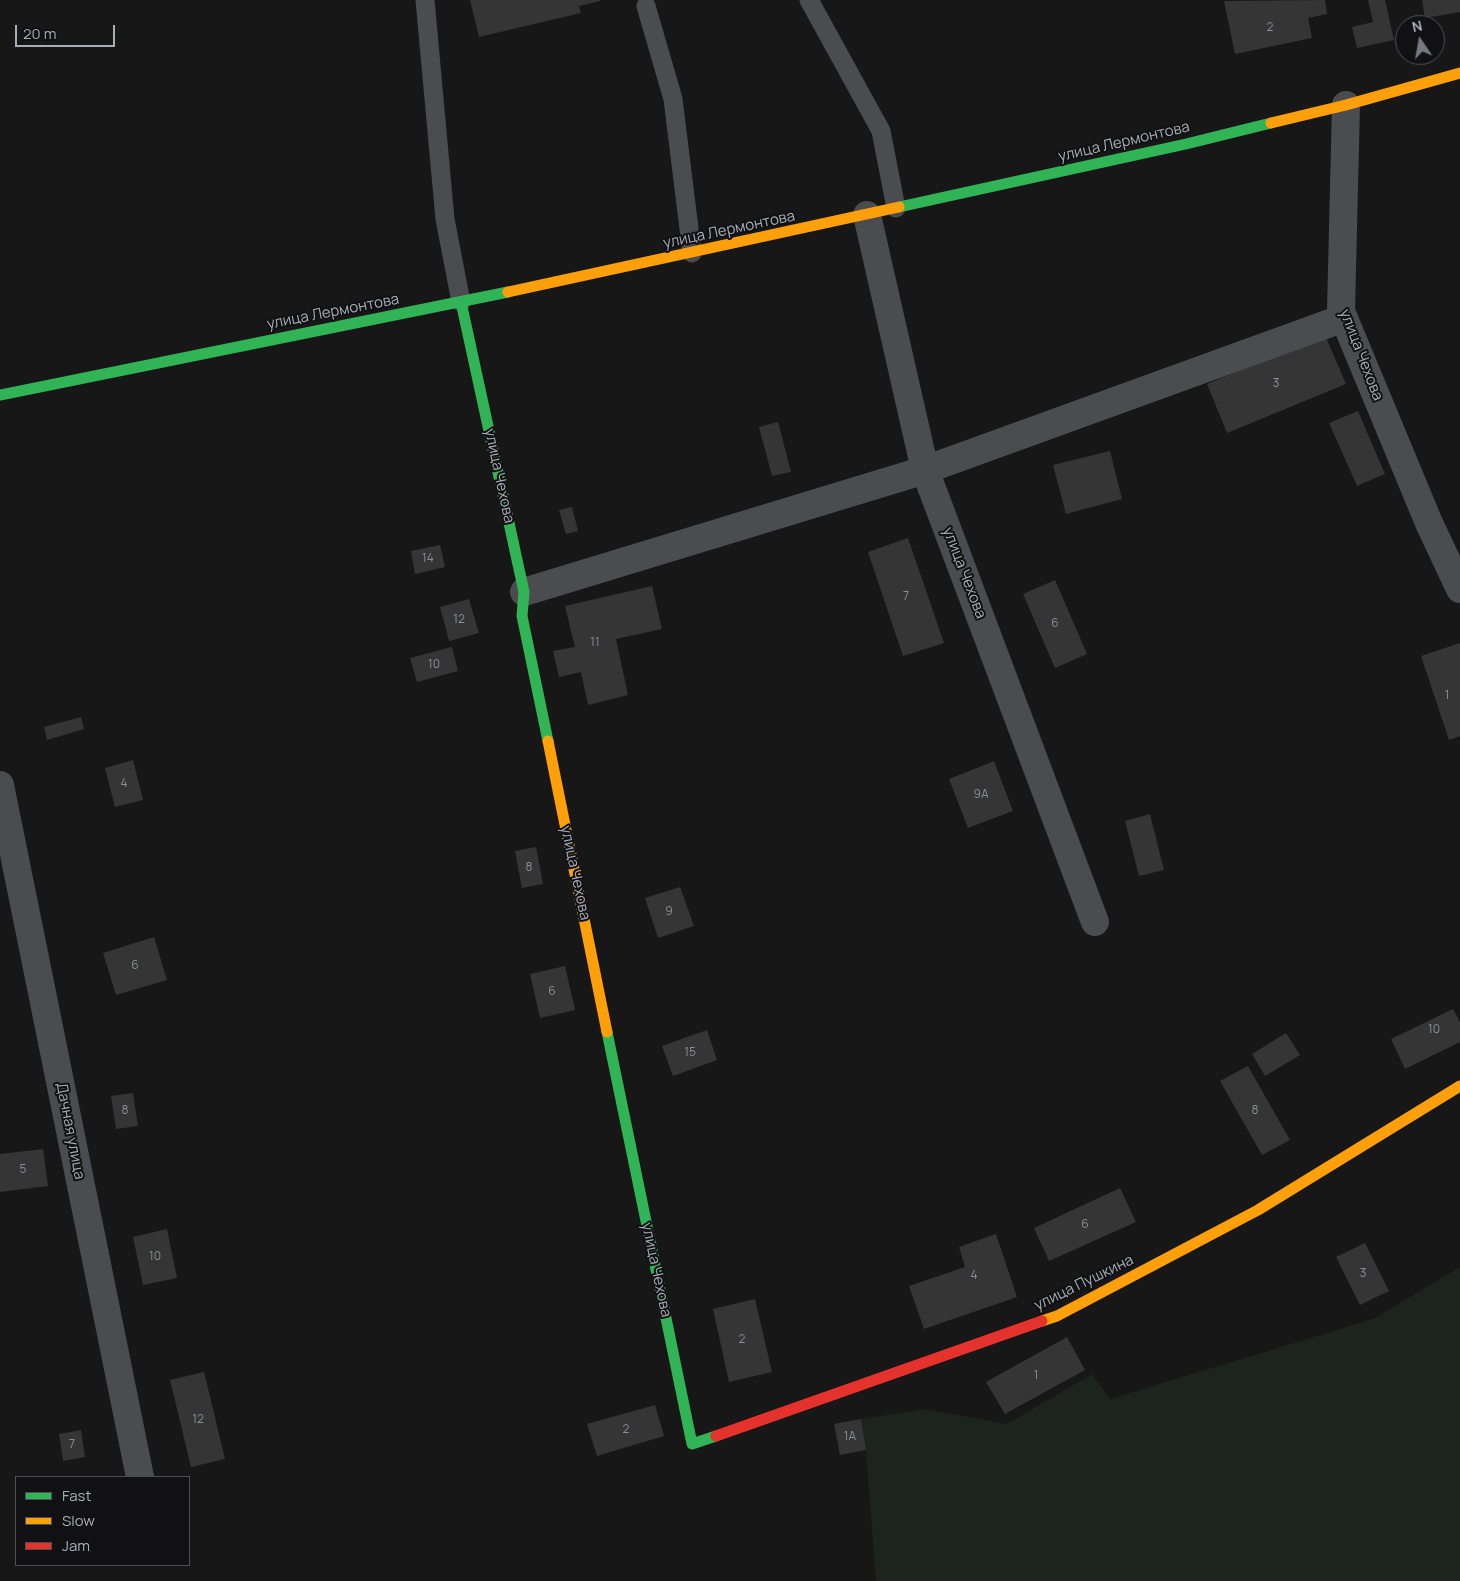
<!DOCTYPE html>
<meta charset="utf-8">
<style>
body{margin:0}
#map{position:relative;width:1460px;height:1581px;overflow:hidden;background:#171717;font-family:Manrope,sans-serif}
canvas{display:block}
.legend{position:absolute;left:15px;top:1476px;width:175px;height:90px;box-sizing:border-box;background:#111113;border:1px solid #4d4f55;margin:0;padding:6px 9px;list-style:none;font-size:15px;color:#a8adb8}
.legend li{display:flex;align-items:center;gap:10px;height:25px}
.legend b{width:25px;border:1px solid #4d4f55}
.north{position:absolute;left:1395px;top:15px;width:50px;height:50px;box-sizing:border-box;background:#111113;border:1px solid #4d4f55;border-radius:50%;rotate:348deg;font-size:14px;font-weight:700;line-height:20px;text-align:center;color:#a8adb8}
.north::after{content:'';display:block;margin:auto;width:18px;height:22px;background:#757880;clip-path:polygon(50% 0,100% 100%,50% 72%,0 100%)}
.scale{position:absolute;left:15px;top:25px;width:100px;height:22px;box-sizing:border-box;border:2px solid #a8adb8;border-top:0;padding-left:6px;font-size:15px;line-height:18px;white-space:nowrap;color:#a8adb8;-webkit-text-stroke:4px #111113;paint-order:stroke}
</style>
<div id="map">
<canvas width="1460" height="1581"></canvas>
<ul class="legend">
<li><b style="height:6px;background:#30b455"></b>Fast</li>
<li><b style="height:6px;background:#ff9f0a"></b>Slow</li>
<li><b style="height:6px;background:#e5322d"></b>Jam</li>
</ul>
<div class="north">N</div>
<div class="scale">20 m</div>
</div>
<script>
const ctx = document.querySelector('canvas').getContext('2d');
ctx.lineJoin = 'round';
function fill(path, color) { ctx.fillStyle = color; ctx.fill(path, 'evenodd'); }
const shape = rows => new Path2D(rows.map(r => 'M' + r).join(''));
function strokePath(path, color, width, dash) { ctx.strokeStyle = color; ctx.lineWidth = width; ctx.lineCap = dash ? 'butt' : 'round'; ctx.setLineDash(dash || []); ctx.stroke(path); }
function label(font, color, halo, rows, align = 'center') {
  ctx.font = font + ' Manrope,sans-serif'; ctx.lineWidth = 4; ctx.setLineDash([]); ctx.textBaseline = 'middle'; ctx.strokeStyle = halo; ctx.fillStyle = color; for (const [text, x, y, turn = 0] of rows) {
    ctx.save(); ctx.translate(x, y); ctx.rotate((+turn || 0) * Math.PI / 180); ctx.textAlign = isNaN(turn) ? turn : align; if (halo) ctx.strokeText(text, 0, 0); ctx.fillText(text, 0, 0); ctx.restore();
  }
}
fill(shape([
 [1460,1267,1460,1581,876,1581,866,1450,861,1419,925,1409,1007,1424,1092,1374,1110,1399,1373,1319]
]), '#1d241e');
fill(shape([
 [470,0,600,0,600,1,579,6,581,13,479,37],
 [1325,0,1327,14,1308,18,1312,38,1235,54,1224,1],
 [1368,0,1385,0,1394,40,1357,48,1352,27,1373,22],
 [1422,0,1460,0,1460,12,1425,18],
 [1325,335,1346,384,1227,433,1207,384],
 [1358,411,1385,474,1357,486,1329,423],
 [778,422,791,472,772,476,759,427],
 [1110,451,1122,499,1066,514,1053,465],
 [572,507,578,531,566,534,559,510],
 [908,538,944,643,903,656,868,552],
 [440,545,445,567,415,574,411,551],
 [1055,580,1087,654,1055,668,1023,594],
 [652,586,662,629,616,639,628,695,588,705,581,672,559,677,553,651,575,647,565,606],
 [469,599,479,633,449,641,440,607],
 [1460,643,1460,736,1449,740,1421,656],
 [452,647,458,671,417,682,410,658],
 [81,717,84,729,47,740,44,727],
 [133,760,143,800,115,807,105,768],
 [994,761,1013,811,968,828,949,779],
 [1150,814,1164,870,1139,876,1125,821],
 [536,847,543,884,522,888,515,851],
 [680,887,694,926,658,938,645,898],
 [154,937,167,980,116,995,103,953],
 [565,966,575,1010,540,1018,530,974],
 [1453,1009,1460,1022,1460,1042,1405,1069,1391,1039],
 [707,1030,717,1060,673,1076,662,1046],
 [1286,1033,1300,1055,1265,1076,1252,1054],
 [1248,1066,1290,1140,1262,1155,1220,1081],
 [133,1093,138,1126,116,1129,111,1096],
 [43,1149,48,1186,0,1192,0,1154],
 [1120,1188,1136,1222,1049,1261,1034,1228],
 [167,1229,177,1278,143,1285,133,1237],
 [996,1234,1017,1297,924,1329,909,1286,965,1267,959,1247],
 [1365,1243,1389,1291,1360,1305,1336,1257],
 [755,1299,772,1372,729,1382,713,1309],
 [1067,1337,1085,1370,1005,1414,986,1382],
 [204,1372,225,1459,191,1467,170,1380],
 [655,1405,664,1436,597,1456,587,1424],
 [861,1419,866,1450,840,1455,834,1424],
 [81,1430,85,1457,63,1461,59,1434]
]), '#353536');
strokePath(shape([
 [425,0,445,219,461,302],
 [809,0,881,131,896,208],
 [646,6,673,99,692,253]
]), '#4b4c50', 19);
strokePath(shape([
 [1346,105,1341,311,1429,523,1460,589],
 [867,215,925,470,1095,922],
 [524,592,925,470,1344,318],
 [0,785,140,1477]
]), '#4b4c50', 28);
strokePath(shape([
 [899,207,1186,144,1271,123],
 [461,302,524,592,522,616,548,741],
 [0,395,508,292],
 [607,1032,692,1444,716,1436]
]), '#30b455', 11);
strokePath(shape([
 [1271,123,1346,105,1460,73],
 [508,292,899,207],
 [548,741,607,1032],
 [1042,1321,1057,1316,1258,1210,1460,1086]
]), '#ff9f0a', 11);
strokePath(shape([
 [716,1436,1042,1321]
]), '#e5322d', 11);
label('12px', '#8b8f98', null, [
 ["2",1270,28],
 ["3",1276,384],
 ["14",428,559],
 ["7",906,597],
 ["12",459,620],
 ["6",1055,624],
 ["11",595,643],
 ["10",434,665],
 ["1",1447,696],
 ["4",124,784],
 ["9А",981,795],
 ["8",529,868],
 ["9",669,912],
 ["6",135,966],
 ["6",552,992],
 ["10",1434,1030],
 ["15",690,1053],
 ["8",125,1111],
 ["8",1255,1111],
 ["5",23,1170],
 ["6",1085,1225],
 ["10",155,1257],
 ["3",1363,1274],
 ["4",974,1276],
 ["2",742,1340],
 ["1",1036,1376],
 ["12",198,1420],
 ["2",626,1430],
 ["1А",850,1437],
 ["7",72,1445]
]);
label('15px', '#a8adb8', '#111113', [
 ["улица Лермонтова",1124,142,-13],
 ["улица Лермонтова",729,230,-12],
 ["улица Лермонтова",333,312,-11],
 ["улица Чехова",1361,355,69],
 ["улица Чехова",499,476,78],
 ["улица Чехова",964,573,69],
 ["улица Чехова",575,873,78],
 ["Дачная улица",70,1131,79],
 ["улица Чехова",656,1270,78],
 ["улица Пушкина",1084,1283,-26]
]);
</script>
